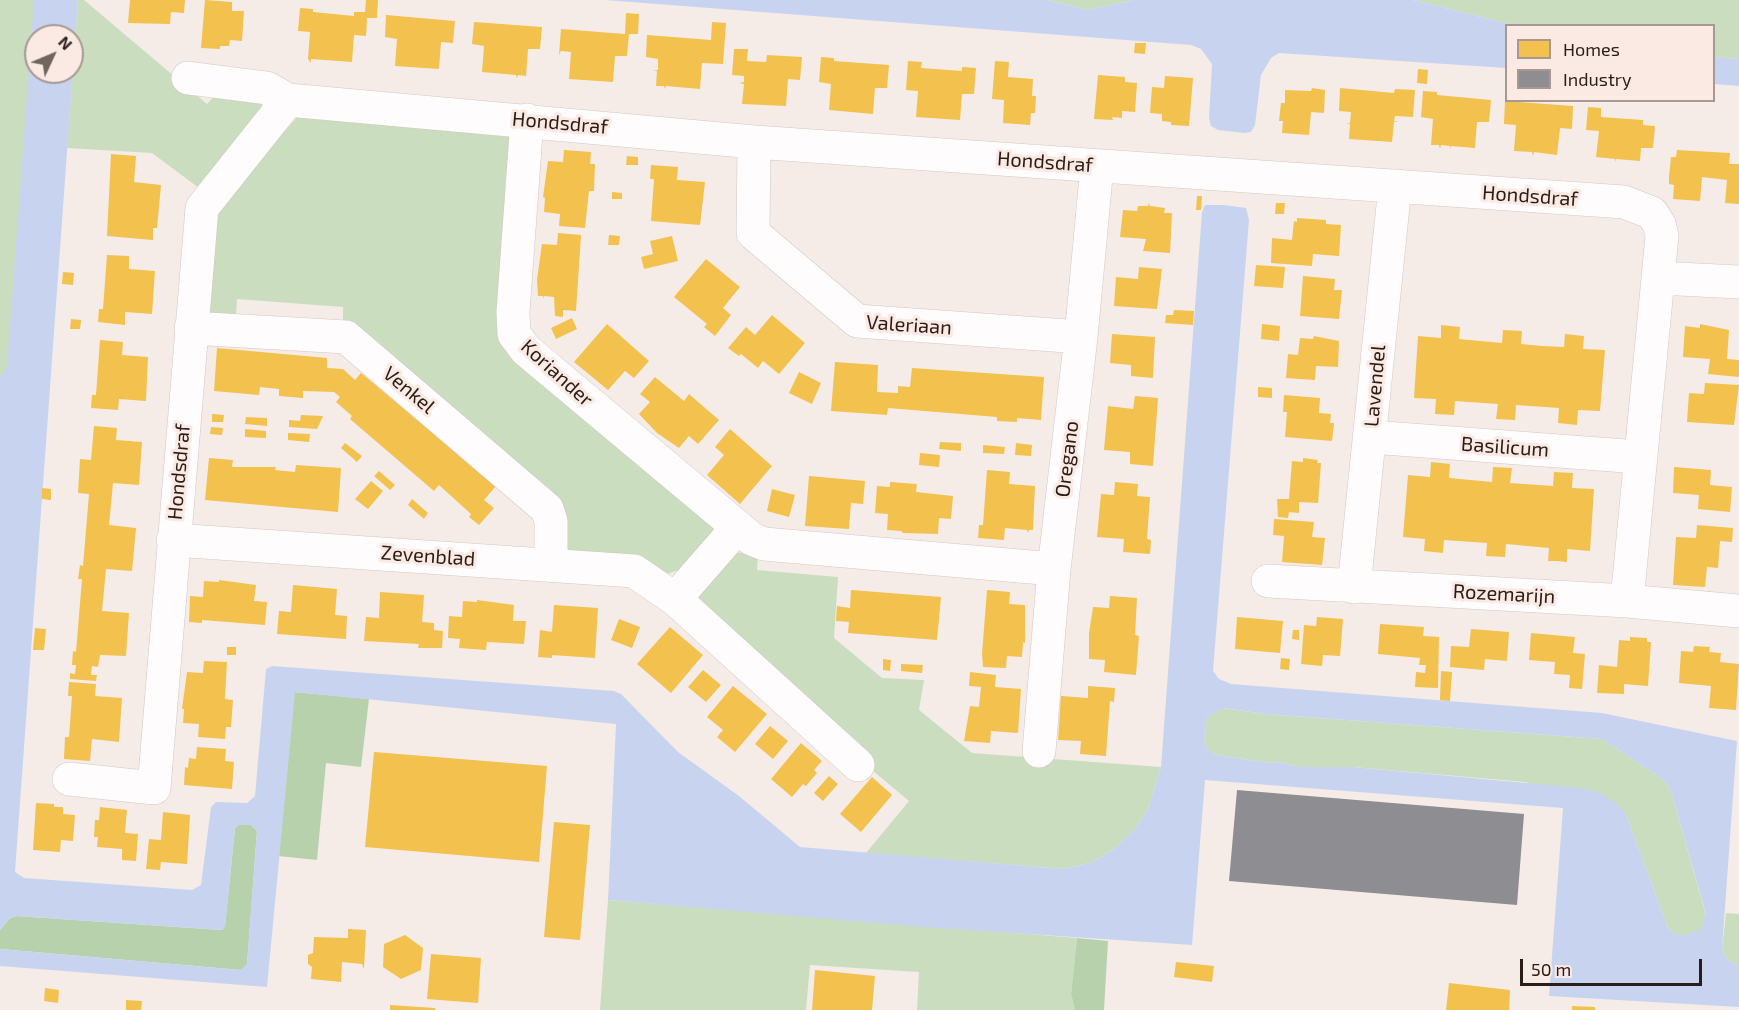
<!DOCTYPE html>
<style>
body{margin:0}
#map{position:relative;width:1739px;height:1010px;overflow:hidden;background:#f5ece8;font-family:"Exo 2",sans-serif}
canvas{display:block}
.legend{position:absolute;left:1505px;top:24px;width:210px;height:78px;box-sizing:border-box;background:#faeae3;border:2px solid #a79891;margin:0;padding:8px 10px;list-style:none;font-size:18px;color:#2a1c16}
.legend li{display:flex;align-items:center;gap:12px;height:30px}
.legend b{width:30px;border:2px solid #a79891}
.north{position:absolute;left:24px;top:24px;width:60px;height:60px;box-sizing:border-box;background:#faeae3;border:2px solid #a79891;border-radius:50%;rotate:46deg;font-size:16px;font-weight:700;line-height:24px;text-align:center;color:#2a1c16}
.north::after{content:'';display:block;margin:auto;width:21px;height:27px;background:#716560;clip-path:polygon(50% 0,100% 100%,50% 72%,0 100%)}
.scale{position:absolute;left:1520px;top:959px;width:182px;height:27px;box-sizing:border-box;border:3px solid #2a1c16;border-top:0;padding-left:8px;font-size:18px;line-height:21px;white-space:nowrap;color:#2a1c16;-webkit-text-stroke:4px #faeae3;paint-order:stroke}
</style>
<div id="map">
<canvas width="1739" height="1010"></canvas>
<ul class="legend">
<li><b style="height:16px;background:#f2c14e"></b>Homes</li>
<li><b style="height:16px;background:#8d8d92"></b>Industry</li>
</ul>
<div class="north">N</div>
<div class="scale">50 m</div>
</div>
<script>
const ctx = document.querySelector('canvas').getContext('2d');
ctx.lineJoin = 'round';
function fill(path, color) { ctx.fillStyle = color; ctx.fill(path, 'evenodd'); }
const shape = rows => new Path2D(rows.map(r => 'M' + r).join(''));
function strokePath(path, color, width, dash) { ctx.strokeStyle = color; ctx.lineWidth = width; ctx.lineCap = dash ? 'butt' : 'round'; ctx.setLineDash(dash || []); ctx.stroke(path); }
function label(font, color, halo, rows, align = 'center') {
  ctx.font = font + ' "Exo 2",sans-serif'; ctx.lineWidth = 6; ctx.setLineDash([]); ctx.textBaseline = 'middle'; ctx.strokeStyle = halo; ctx.fillStyle = color; for (const [text, x, y, turn = 0] of rows) {
    ctx.save(); ctx.translate(x, y); ctx.rotate((+turn || 0) * Math.PI / 180); ctx.textAlign = isNaN(turn) ? turn : align; if (halo) ctx.strokeText(text, 0, 0); ctx.fillText(text, 0, 0); ctx.restore();
  }
}
fill(shape([
 [0,0,64,0,36,36,31,403,0,402],
 [78,0,84,0,207,104,217,93,260,101,263,109,199,188,152,153,67,148],
 [1046,0,1133,0,1088,10],
 [1413,0,1739,0,1739,59,1714,57,1714,26,1513,25],
 [300,114,502,125,513,138,501,333,723,530,691,566,664,575,574,555,561,544,343,325,343,307,237,299,236,316,204,314,212,212],
 [748,552,758,555,757,570,838,577,834,638,882,678,924,680,919,710,972,753,1161,767,1148,809,1133,831,1114,849,1093,862,1063,869,866,853,909,801,866,765,698,609,698,589,736,553],
 [1222,708,1266,714,1602,739,1661,778,1670,788,1706,915,1701,930,1685,935,1676,935,1668,928,1625,812,1525,782,1353,767,1299,767,1279,762,1269,763,1217,755,1208,750,1204,743,1205,729,1207,718],
 [608,900,1077,938,1071,994,1075,1010,917,1010,919,972,810,965,806,1010,600,1010],
 [1726,913,1739,914,1739,966,1727,960,1722,949]
]), '#caddbe');
fill(shape([
 [294,692,369,699,361,767,326,763,317,860,278,856],
 [239,825,251,825,257,831,247,965,241,970,0,949,0,930,10,918,16,916,222,930,225,926,235,828],
 [1077,938,1108,941,1104,1010,1075,1010,1071,994]
]), '#b8d1ad');
fill(shape([
 [34,0,78,0,15,872,24,878,192,890,201,885,211,807,216,802,247,803,255,796,266,669,272,666,614,691,621,694,678,752,739,796,800,847,1063,869,1093,862,1114,849,1133,831,1148,809,1161,767,1202,212,1205,205,1224,205,1246,208,1249,220,1213,671,1219,679,1231,684,1602,713,1737,741,1722,949,1727,960,1739,966,1739,1007,1549,996,1563,808,1205,780,1192,945,924,927,608,900,616,724,295,692,267,987,0,966,0,949,241,970,247,964,257,831,251,825,239,825,235,828,225,926,222,930,16,916,10,918,0,930,0,377,7,366],
 [36,36,72,36,72,72,36,72],
 [1223,708,1266,714,1602,739,1661,778,1670,788,1706,914,1701,929,1685,935,1676,935,1668,928,1625,812,1616,803,1600,793,1581,788,1353,767,1299,767,1279,762,1269,763,1217,755,1208,750,1204,743,1205,729,1207,718],
 [605,0,1046,0,1088,10,1133,0,1413,0,1513,25,1506,26,1506,68,1279,53,1271,58,1261,75,1255,125,1251,132,1244,133,1218,130,1211,126,1209,118,1212,64,1201,49,1191,45],
 [1714,57,1739,59,1739,86,1714,84]
]), '#c8d4ef');
fill(shape([
 [130,0,185,0,184,13,171,12,170,24,128,23],
 [205,0,232,2,232,11,244,11,242,41,230,40,229,46,220,46,220,49,201,48],
 [366,0,378,0,377,18,367,18,366,36,354,35,352,62,311,59,311,63,308,59,310,32,298,31,300,8,313,9,313,12,354,16,354,12,365,12],
 [626,13,639,14,638,34,629,34,627,56,615,56,613,82,569,79,571,52,561,51,559,55,561,29,625,34],
 [386,15,455,21,453,43,441,42,439,69,395,66,397,39,385,37],
 [474,22,542,27,540,49,528,49,526,76,518,75,517,78,516,75,482,72,484,46,472,44],
 [712,22,726,23,723,64,702,63,700,89,666,86,665,89,664,86,656,86,657,71,653,70,658,70,658,59,646,57,647,35,711,40],
 [1135,43,1146,43,1145,54,1134,53],
 [734,49,748,49,747,61,766,62,767,55,802,57,800,80,788,79,786,106,742,104,744,84,739,83,744,82,744,76,732,75],
 [821,57,834,58,834,61,889,65,887,88,875,88,873,114,829,110,831,84,819,82],
 [908,61,922,62,921,68,962,71,962,67,976,68,974,94,962,94,960,120,916,117,918,91,906,90],
 [995,61,1009,62,1008,77,1033,79,1032,96,1036,96,1035,113,1031,113,1030,125,1003,123,1004,100,992,99],
 [1418,69,1428,70,1427,84,1417,83],
 [1098,75,1125,77,1125,82,1137,83,1135,112,1122,111,1122,118,1112,117,1113,120,1094,119],
 [1165,76,1193,78,1189,126,1171,125,1171,122,1162,121,1162,114,1150,113,1152,87,1164,88],
 [1312,88,1325,90,1324,113,1311,112,1309,135,1282,133,1283,121,1279,121,1281,103,1285,103,1285,90,1311,91],
 [1340,88,1394,93,1395,89,1415,90,1413,117,1395,116,1394,121,1398,122,1394,122,1392,142,1349,139,1350,124,1346,123,1350,123,1351,112,1339,111],
 [1423,91,1437,92,1437,95,1491,100,1489,122,1477,122,1475,148,1451,146,1451,149,1450,146,1441,145,1440,149,1439,145,1431,145,1433,119,1421,117],
 [1505,101,1573,106,1572,129,1560,128,1557,155,1534,152,1533,156,1532,152,1514,151,1516,125,1504,124],
 [1588,107,1601,108,1601,117,1643,120,1643,125,1655,126,1653,148,1641,148,1640,161,1616,159,1616,162,1615,159,1596,157,1599,131,1586,130],
 [564,150,591,152,590,164,595,164,594,191,589,191,585,228,559,226,560,214,544,212,545,198,543,197,548,161,563,162],
 [1677,150,1730,153,1729,164,1739,164,1739,204,1725,203,1727,180,1702,177,1700,201,1673,199,1674,185,1669,184,1669,177,1671,157,1676,157],
 [111,154,136,156,134,182,161,185,157,228,153,228,153,240,107,236],
 [627,156,638,157,638,165,626,165],
 [651,165,678,167,677,180,705,182,700,225,651,221,654,179,650,179],
 [612,192,622,193,622,199,612,199],
 [1197,196,1202,196,1201,210,1196,210],
 [1149,203,1150,206,1165,208,1164,213,1172,213,1170,253,1143,251,1146,239,1120,237,1123,210,1137,211,1138,206,1148,206],
 [1276,203,1285,203,1284,214,1275,214],
 [1297,218,1326,220,1326,224,1341,225,1339,256,1313,254,1312,266,1271,263,1272,238,1292,240,1294,221,1297,222],
 [558,233,581,235,576,311,563,310,563,317,555,316,554,297,544,296,544,299,543,296,538,296,537,280,542,244,557,245],
 [609,235,620,236,619,245,608,245],
 [672,236,678,261,644,269,641,257,653,254,650,241],
 [107,255,129,256,129,269,155,271,152,314,125,312,125,325,98,322,99,309,103,309],
 [706,259,740,287,723,308,731,315,715,336,704,327,707,324,674,297],
 [1256,265,1285,267,1283,288,1254,286],
 [1139,267,1162,269,1157,309,1114,306,1116,277,1138,279],
 [63,272,74,273,73,285,62,284],
 [1303,276,1335,279,1334,290,1342,290,1339,319,1300,316],
 [1174,310,1194,311,1193,325,1165,323,1166,315,1173,315],
 [772,315,805,343,779,374,763,361,758,368,741,354,739,356,728,348,746,327,755,335],
 [572,318,577,329,556,339,551,328],
 [71,319,81,320,80,329,70,329],
 [607,324,649,361,634,378,625,371,608,390,574,362],
 [1262,324,1280,326,1279,341,1261,339],
 [1700,324,1729,330,1727,359,1739,360,1739,377,1708,374,1710,359,1683,357,1685,326,1700,328],
 [1441,325,1460,327,1459,339,1502,343,1503,330,1522,331,1521,344,1542,346,1564,347,1565,334,1584,336,1583,349,1605,350,1600,411,1578,410,1577,425,1558,423,1559,408,1516,405,1515,420,1496,419,1498,404,1455,401,1454,415,1435,414,1436,399,1414,398,1418,336,1441,338],
 [1112,334,1155,337,1153,378,1131,376,1131,365,1110,363],
 [1314,336,1339,341,1338,367,1316,366,1315,380,1286,378,1288,354,1298,355,1300,338,1313,339],
 [100,340,123,342,122,355,148,357,146,401,119,399,118,410,91,408,92,395,96,395],
 [217,348,327,358,327,368,343,369,355,380,361,373,496,486,484,500,494,508,479,525,469,517,471,514,439,485,434,491,350,419,352,416,336,402,340,397,334,392,303,391,303,398,279,396,279,389,260,387,259,395,214,391],
 [835,362,878,365,877,392,898,393,898,386,910,387,912,368,1044,377,1041,420,1017,418,1017,422,997,421,997,417,888,408,887,415,831,411],
 [799,372,821,383,812,404,789,393],
 [655,377,684,401,689,394,719,420,698,444,689,436,679,448,657,433,639,414,650,402,640,394],
 [1705,383,1739,385,1734,425,1687,422,1689,393,1704,394],
 [1258,387,1272,388,1272,398,1258,397],
 [1284,395,1320,398,1319,413,1331,414,1330,423,1334,423,1332,441,1285,437,1287,412,1283,412],
 [1135,396,1158,398,1153,466,1130,464,1130,452,1104,450,1108,406,1133,409],
 [212,414,224,415,223,422,212,422],
 [301,415,323,416,317,429,289,427,289,420,300,421],
 [246,417,267,418,267,426,245,424],
 [94,426,117,428,116,440,142,442,139,485,113,483,109,525,136,528,132,571,106,569,102,611,129,613,126,656,100,655,98,667,92,666,91,675,97,675,96,681,70,679,70,673,75,674,76,665,72,665,73,651,76,652,82,579,78,579,80,565,83,566,89,494,78,493,80,459,91,460],
 [211,427,223,428,222,435,210,434],
 [245,429,266,431,266,438,245,437],
 [730,429,772,466,740,504,707,475,724,455,715,447],
 [288,433,310,434,309,442,288,440],
 [940,442,961,443,961,451,939,449],
 [345,443,362,456,357,462,341,448],
 [1016,443,1032,445,1031,456,1015,455],
 [983,445,1005,447,1004,454,983,453],
 [920,453,940,455,939,467,919,465],
 [209,458,233,460,232,467,276,467,275,470,295,472,296,465,341,468,338,512,205,500],
 [1303,458,1318,460,1317,463,1321,463,1318,503,1299,502,1299,513,1289,512,1288,518,1278,517,1277,499,1289,499,1292,461,1303,462],
 [1431,462,1450,464,1449,478,1492,482,1493,467,1512,468,1510,483,1553,486,1554,472,1573,473,1572,488,1594,489,1590,551,1567,549,1567,562,1557,561,1548,561,1549,548,1506,544,1505,557,1486,556,1487,543,1444,540,1443,553,1424,551,1425,539,1403,537,1408,475,1430,477],
 [1674,467,1711,470,1710,485,1732,487,1730,512,1698,509,1699,495,1673,493],
 [987,470,1010,472,1009,484,1035,486,1033,530,1029,530,1028,533,1027,530,1005,528,1004,540,978,538,979,525,983,525],
 [379,471,395,485,390,490,374,476],
 [809,476,865,481,863,504,851,503,849,529,805,526],
 [371,481,383,491,368,509,355,499],
 [890,482,917,484,916,492,953,496,951,519,939,518,938,534,903,533,901,531,887,530,888,514,875,513,877,486,890,487],
 [1115,482,1138,484,1137,496,1150,497,1147,539,1151,540,1150,554,1123,552,1124,539,1097,537,1101,494,1114,495],
 [42,488,51,489,51,500,42,499],
 [772,489,795,495,789,517,767,511],
 [412,499,428,513,424,519,408,505],
 [1274,519,1314,522,1312,537,1325,538,1322,565,1282,562,1284,536,1273,535],
 [1697,525,1733,528,1732,542,1720,541,1718,568,1707,567,1705,587,1673,585,1676,537,1696,538],
 [219,580,256,585,254,601,267,602,265,625,202,620,202,623,189,622,190,596,203,597,204,581,219,582],
 [293,585,337,589,335,615,347,616,346,639,277,634,279,611,291,612],
 [851,590,941,597,937,640,848,633,849,622,836,621,837,606,850,608],
 [987,590,1010,592,1009,604,1025,605,1025,643,1023,642,1022,657,1007,656,1006,668,983,667,982,654],
 [380,592,424,595,422,622,434,623,434,630,443,631,442,648,418,648,419,644,364,641,366,617,379,618],
 [1110,596,1137,598,1135,635,1139,636,1136,675,1104,672,1105,660,1089,659,1089,633,1093,607,1109,608],
 [477,600,514,605,513,621,526,621,524,644,487,642,486,650,459,648,460,639,448,638,449,616,462,617,463,601,477,602],
 [554,605,598,608,595,658,552,655,552,658,538,657,540,630,552,632],
 [1237,617,1283,621,1280,653,1235,649],
 [1317,617,1343,619,1340,656,1323,655,1322,666,1301,664,1304,625,1316,626],
 [619,619,640,627,632,648,611,640],
 [1380,624,1424,627,1423,636,1439,637,1438,688,1415,687,1416,672,1425,673,1426,665,1419,665,1420,658,1378,654],
 [670,627,703,655,671,693,637,664],
 [35,628,46,629,44,650,33,650],
 [1471,629,1509,632,1507,661,1485,659,1484,670,1450,667,1451,646,1469,647],
 [1293,630,1299,630,1299,640,1292,639],
 [1531,633,1575,637,1573,653,1585,654,1582,689,1569,688,1570,675,1554,674,1555,662,1529,660],
 [1630,637,1647,638,1647,642,1651,642,1648,686,1624,684,1624,694,1597,693,1599,665,1617,667,1619,640,1630,641],
 [1694,646,1710,647,1709,652,1721,653,1720,662,1739,664,1736,710,1709,708,1711,686,1679,683,1681,651,1693,652],
 [227,647,236,647,236,655,227,655],
 [1281,658,1290,659,1289,670,1280,669],
 [883,659,891,660,890,671,883,670],
 [204,661,227,662,225,699,233,700,231,727,226,727,225,739,198,737,199,724,183,723,184,709,182,709,187,672,203,673],
 [901,664,923,665,922,673,901,671],
 [703,670,721,685,706,702,688,687],
 [1441,671,1452,672,1450,701,1440,700],
 [970,672,996,675,995,687,1021,689,1018,733,991,731,990,743,964,741,970,706,979,707,981,687,969,686],
 [69,682,96,684,95,696,122,698,119,742,92,739,90,761,64,759,65,737,69,737,72,696,68,696],
 [733,686,767,714,735,752,717,737,723,730,707,717],
 [1088,686,1115,688,1114,702,1110,701,1106,756,1080,754,1081,741,1058,740,1061,696,1088,698],
 [770,726,788,741,773,759,755,744],
 [801,743,822,761,814,770,817,773,806,786,803,784,792,797,771,779],
 [197,747,226,749,225,761,234,762,232,789,184,785,185,767,188,768,189,758,196,759],
 [374,752,547,766,539,862,365,847],
 [829,776,838,784,823,801,814,793],
 [872,777,892,795,861,832,840,814],
 [36,803,54,804,54,807,63,807,63,814,75,815,73,841,61,840,60,852,33,850],
 [100,807,127,810,125,833,138,834,136,861,122,860,122,849,97,847,98,837,94,837,95,820,99,820],
 [163,812,190,815,187,864,161,862,160,870,146,869,149,839,161,840],
 [554,822,590,825,580,940,544,937],
 [348,929,366,930,364,969,362,964,342,962,341,982,311,979,312,967,308,964,308,955,313,953,314,937,348,938],
 [405,935,423,948,421,970,401,979,383,967,384,944],
 [431,954,481,958,478,1003,427,999],
 [1176,962,1214,966,1212,982,1174,977],
 [815,970,875,976,872,1010,812,1010],
 [1449,983,1510,990,1509,1010,1446,1010],
 [45,988,59,990,58,1003,44,1001],
 [126,1000,142,1001,141,1010,126,1010],
 [390,1005,435,1008,435,1010,390,1010],
 [1572,1006,1595,1007,1595,1010,1572,1010]
]), '#f2c14e');
fill(shape([
 [1237,790,1524,814,1517,905,1229,881]
]), '#8d8d92');
const minor = shape([
 [188,78,267,88,288,100],
 [527,120,513,312,514,334,526,350,752,539,764,544,1054,569],
 [754,142,753,233,857,321,1081,337],
 [191,328,346,337,547,509,551,521,551,564],
 [1371,437,1639,457],
 [173,540,634,571,675,599,858,765],
 [1268,581,1627,601,1739,611],
 [1354,587,1395,186],
 [675,599,737,528],
 [1627,601,1658,278],
 [1039,751,1054,569,1081,337,1097,166],
 [69,779,154,788,202,208,288,100,754,142,1624,202,1652,213,1659,224,1662,236,1658,278,1739,282]
]);
strokePath(minor, '#d2c7c3', 34);
strokePath(minor, '#fefcfc', 33);
label('20px', '#2a1c16', '#faeae3', [
 ["Hondsdraf",560,123,5],
 ["Hondsdraf",1045,162,4],
 ["Hondsdraf",1530,196,4],
 ["Valeriaan",909,325,4],
 ["Koriander",557,373,42],
 ["Lavendel",1375,386,-85],
 ["Venkel",409,390,40],
 ["Basilicum",1505,447,4],
 ["Oregano",1067,459,-83],
 ["Hondsdraf",179,472,-85],
 ["Zevenblad",428,556,4],
 ["Rozemarijn",1504,594,3]
]);
</script>
